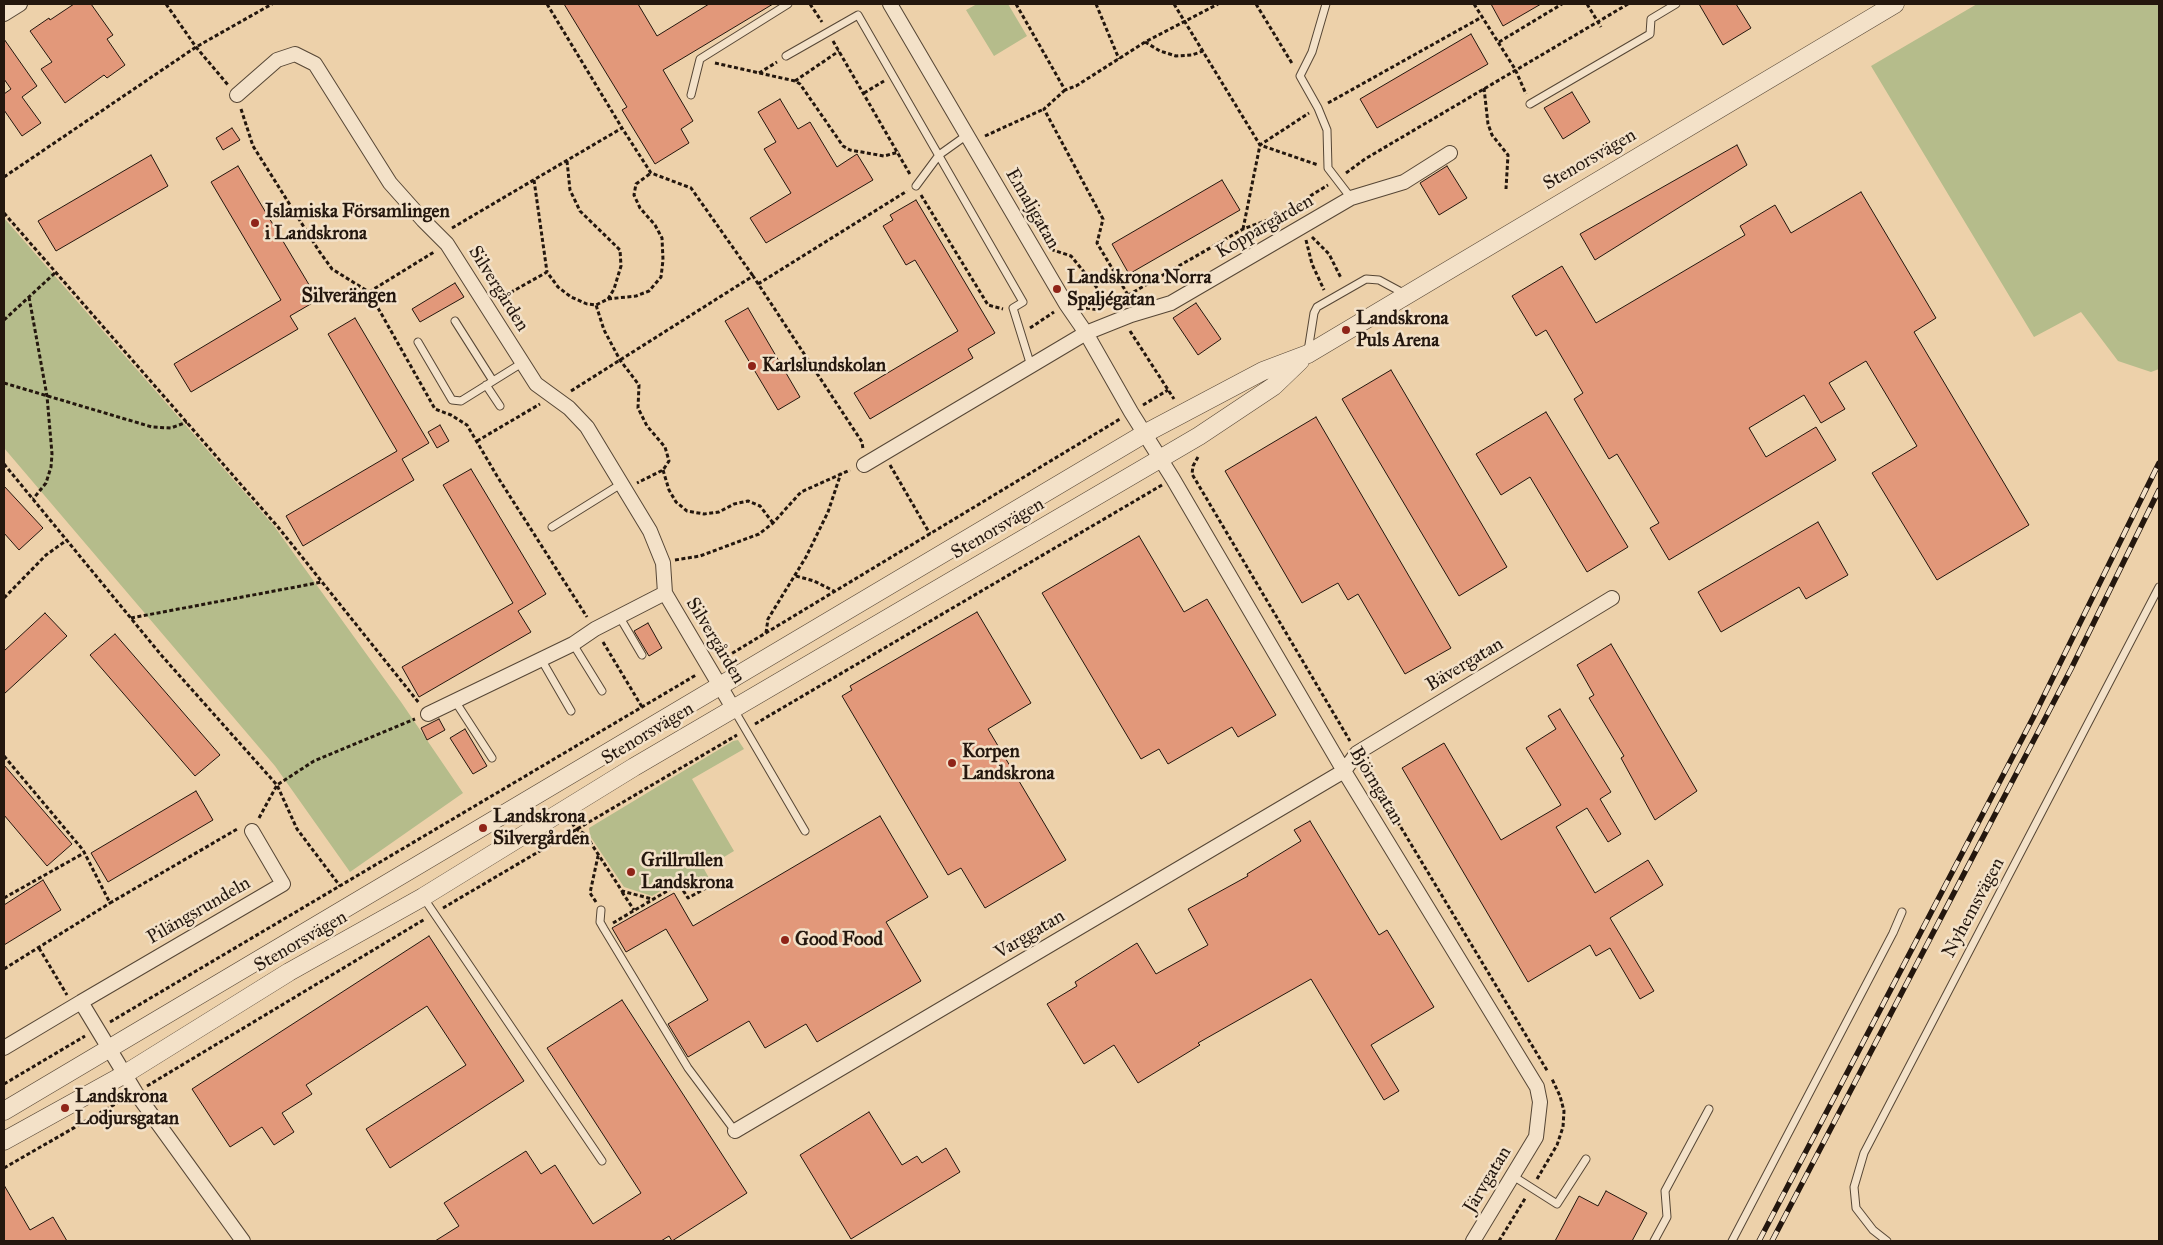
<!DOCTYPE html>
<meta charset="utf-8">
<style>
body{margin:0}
#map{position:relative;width:2163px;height:1245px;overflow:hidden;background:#edd1aa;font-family:"IM FELL Great Primer",serif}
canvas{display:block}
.frame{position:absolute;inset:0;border:5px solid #24170e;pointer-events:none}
</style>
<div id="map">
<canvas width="2163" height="1245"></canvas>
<div class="frame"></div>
</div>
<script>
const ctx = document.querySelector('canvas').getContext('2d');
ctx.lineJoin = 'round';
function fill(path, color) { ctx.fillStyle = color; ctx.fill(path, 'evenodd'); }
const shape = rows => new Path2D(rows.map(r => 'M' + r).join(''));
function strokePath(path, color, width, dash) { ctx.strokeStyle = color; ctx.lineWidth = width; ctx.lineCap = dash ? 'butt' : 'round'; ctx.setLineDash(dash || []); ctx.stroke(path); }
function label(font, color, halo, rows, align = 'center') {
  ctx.font = font + ' "IM FELL Great Primer",serif'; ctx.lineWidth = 5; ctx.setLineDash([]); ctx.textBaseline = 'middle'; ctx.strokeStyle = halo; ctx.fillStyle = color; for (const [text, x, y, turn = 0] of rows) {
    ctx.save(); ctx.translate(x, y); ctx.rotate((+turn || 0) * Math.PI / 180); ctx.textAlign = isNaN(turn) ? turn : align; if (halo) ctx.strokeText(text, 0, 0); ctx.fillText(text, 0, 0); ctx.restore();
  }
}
fill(shape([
 [977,4,1008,4,1027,36,994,56,966,10],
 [1977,4,2159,4,2159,369,2151,372,2118,361,2081,312,2034,337,1871,66],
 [4,218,274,526,401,702,463,793,350,872,275,766,4,448],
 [738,740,744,749,692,779,734,851,704,869,709,878,689,890,681,879,652,896,624,887,590,836,589,828,733,741]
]), '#b5bc8b');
const building = shape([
 [74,4,91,4,113,35,107,39,125,65,107,78,104,75,65,103,41,69,52,62,30,31,49,18,50,20,74,4],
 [564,4,638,4,657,36,709,4,773,4,663,70,693,121,681,129,689,143,655,164,622,110,627,107,564,4],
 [1491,4,1541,4,1503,26,1491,4],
 [1699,4,1736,4,1751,28,1723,45,1699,4],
 [1471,34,1488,64,1377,128,1360,99,1471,34],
 [4,39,37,86,22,97,41,123,22,136,4,110,4,94,11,89,4,79,4,39],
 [1572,92,1590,122,1563,139,1544,108,1572,92],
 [780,99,798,129,810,122,837,167,857,154,873,180,766,243,750,218,791,193,764,149,776,142,758,112,780,99],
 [232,128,240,140,223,150,216,138,232,128],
 [1737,145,1747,165,1595,260,1580,234,1737,145],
 [151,155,168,186,56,251,38,221,151,155],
 [238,166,311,288,314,286,321,298,290,316,298,329,191,392,174,364,281,300,211,182,238,166],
 [1447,166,1467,198,1439,215,1420,183,1447,166],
 [1222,180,1240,210,1129,274,1112,244,1222,180],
 [1861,192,1936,318,1914,332,2029,525,1937,580,1872,473,1917,446,1866,361,1829,383,1845,409,1821,423,1804,395,1749,428,1766,457,1816,427,1836,460,1669,560,1650,528,1659,523,1617,454,1609,459,1574,399,1583,393,1546,330,1536,336,1512,296,1562,266,1596,323,1745,235,1740,226,1775,205,1791,233,1861,192],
 [916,200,995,333,968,349,973,358,870,419,854,393,958,331,915,260,906,265,883,226,893,220,890,215,916,200],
 [455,283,464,297,420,322,412,309,455,283],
 [1196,303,1221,339,1198,355,1173,318,1196,303],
 [748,308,800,397,778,410,725,321,748,308],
 [355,318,429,443,402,459,414,480,303,546,286,516,397,451,328,334,355,318],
 [1391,370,1507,567,1459,596,1342,399,1391,370],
 [1546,412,1628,547,1587,572,1530,477,1501,495,1476,454,1546,412],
 [1316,417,1451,648,1405,674,1358,594,1348,600,1338,583,1302,603,1225,471,1316,417],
 [440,425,449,441,437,448,428,432,440,425],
 [471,469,546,594,518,611,531,632,419,697,402,667,513,603,443,485,471,469],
 [4,486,43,528,19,550,4,533,4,486],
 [1818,522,1848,575,1806,599,1799,587,1721,632,1698,592,1818,522],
 [1139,536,1184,612,1207,599,1276,715,1238,737,1232,727,1168,764,1159,749,1141,759,1042,593,1139,536],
 [977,612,1031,703,988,729,1066,860,985,908,961,868,948,875,842,696,852,690,850,686,977,612],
 [45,613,67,636,4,694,4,651,45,613],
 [648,623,662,648,649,656,634,631,648,623],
 [115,634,220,755,195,776,90,655,115,634],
 [1611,644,1697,791,1655,820,1621,758,1624,756,1589,698,1594,695,1577,665,1611,644],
 [1560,709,1611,792,1600,799,1621,834,1608,842,1587,808,1556,827,1595,893,1648,860,1663,885,1610,918,1654,991,1640,999,1610,948,1596,956,1590,945,1528,982,1402,768,1444,743,1501,840,1561,805,1526,748,1556,729,1548,716,1560,709],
 [439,719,445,730,427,740,421,728,439,719],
 [465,729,487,766,473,774,450,738,465,729],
 [4,765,72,844,47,866,4,815,4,765],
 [196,791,213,820,108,882,91,853,196,791],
 [880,816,928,897,886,922,921,981,817,1042,806,1024,765,1048,749,1021,688,1057,668,1024,708,1000,666,929,626,952,612,928,674,893,693,926,880,816],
 [1310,821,1379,935,1387,930,1434,1007,1371,1045,1399,1091,1384,1100,1311,979,1198,1043,1200,1045,1138,1083,1114,1045,1084,1064,1047,1004,1077,986,1075,982,1137,943,1156,974,1208,945,1188,909,1248,876,1247,874,1301,841,1294,830,1310,821],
 [43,880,61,910,4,945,4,905,43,880],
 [429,936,524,1081,390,1168,366,1129,466,1065,427,1006,306,1085,312,1094,282,1113,294,1132,274,1145,262,1127,230,1147,192,1089,429,936],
 [622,1000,747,1193,672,1241,669,1236,661,1241,435,1241,459,1226,444,1203,526,1151,541,1174,555,1165,593,1224,641,1193,547,1048,622,1000],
 [869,1112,902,1165,917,1156,922,1163,946,1148,960,1172,851,1239,800,1155,869,1112],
 [4,1185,30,1230,53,1217,67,1241,4,1241,4,1185],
 [1606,1191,1647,1213,1632,1241,1555,1241,1579,1196,1598,1206,1606,1191]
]);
fill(building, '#e2987a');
strokePath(building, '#24170e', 1);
const service = shape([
 [1326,4,1312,52,1300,76,1318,108,1327,130,1328,168,1351,198],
 [786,56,858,15,1023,302,1013,308,1031,366],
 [691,95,700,59,788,4],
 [1530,104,1650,34,1651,19,1676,4],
 [916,186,939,155,967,135],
 [455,321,493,381],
 [418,342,452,400,461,401,522,363],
 [1308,351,1314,313,1317,307,1366,279,1379,280,1405,294],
 [486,385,500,406],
 [552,527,621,484],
 [619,616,642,655],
 [573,644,602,691],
 [541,659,571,711],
 [455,701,492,758],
 [733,708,805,831],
 [423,897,602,1161],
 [601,910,600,922,604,929,688,1068,735,1131],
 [1513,1176,1557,1204,1586,1159],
 [1654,1241,1667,1217,1665,1191,1709,1109],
 [1732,1241,1893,933,1902,912],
 [1887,1241,1873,1230,1856,1208,1854,1187,1864,1153,2159,587]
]);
const minor = shape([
 [890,4,1066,304,1086,333,1131,412,1173,479,1344,771,1537,1087,1540,1102,1536,1137,1473,1241],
 [4,14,20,4],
 [237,95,277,60,295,54,315,64,390,183,423,220,447,244,536,384,569,408,587,427,650,531,663,563,665,593,733,708],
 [864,465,1086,333,1131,315,1171,303,1351,198,1404,182,1450,153],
 [428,714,573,644,595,629,665,593],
 [4,1048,81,1002],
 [735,1131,1344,771,1357,753,1612,598],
 [243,1241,136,1093,81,1002,283,884,252,831]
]);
const tertiary = shape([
 [4,1111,1144,434,1263,371,1308,354,1895,4],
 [4,1141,125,1074,289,972,423,897,634,767,1199,436,1274,386,1300,361]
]);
strokePath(service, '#564635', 9);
strokePath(minor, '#564635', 16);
strokePath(tertiary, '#564635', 19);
strokePath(shape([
 [166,4,196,47,228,85],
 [547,4,622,128],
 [810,4,822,22],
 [1016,4,1065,90,1076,86,1145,42,1218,4],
 [1096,4,1119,59],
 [1174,4,1260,145,1318,165],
 [1256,4,1293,65],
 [1474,4,1515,69,1526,94],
 [1587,4,1601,27],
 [833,41,911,176],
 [1145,42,1160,51,1176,56,1192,55,1203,51],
 [1499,42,1562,4],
 [715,63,795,81,800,84,843,146,850,150,884,156,899,152],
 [759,73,777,62],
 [795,81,839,51],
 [1484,88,1488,124,1492,135,1508,155,1506,189],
 [1065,90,1044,109,1103,219,1097,243,1128,295],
 [864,93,884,81],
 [1328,103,1482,17],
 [241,109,253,146,319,251,332,269,369,292,435,409,451,415,467,425,497,476,587,617],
 [985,136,1044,109],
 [567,161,570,190,580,211,620,250,621,266,614,289,608,299,596,305],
 [1346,173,1365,159,1628,4],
 [4,177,196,47,272,4],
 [534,180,547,272],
 [921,195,988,305,1003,309],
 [4,213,278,527,419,703],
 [452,228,622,128,651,173,691,188,753,276],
 [1243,229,1260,145,1309,113],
 [1312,237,1329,254,1341,278],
 [1306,240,1312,264,1324,290],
 [1052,248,1053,250,1071,256,1111,305,1243,229,1276,217,1328,185],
 [758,284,907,191],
 [369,292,434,252],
 [29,297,47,396,52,454,51,467,46,483,33,499],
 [499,299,547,272,558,287,571,297,587,304,596,305,604,330,620,360,639,385,638,408,647,426,665,447,669,461,663,470,637,483],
 [608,299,636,296,649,291,661,277,663,260,662,238,655,225,640,208,634,195,636,184,651,173],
 [1086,308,1100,310],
 [4,320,56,272],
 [1030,328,1054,312],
 [1130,331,1174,399],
 [4,383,152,427,171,428,187,422],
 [571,391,753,276,862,442,863,449],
 [1143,405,1168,390],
 [477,441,540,404],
 [1198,457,1193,466,1192,474,1350,741],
 [4,464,162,656,277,785,297,829,340,886],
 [890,465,930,534],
 [663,470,669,490,676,502,687,511,704,514,719,512,734,504,748,501,760,506,773,523],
 [675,560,700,556,759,534,773,523,801,492,850,470],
 [796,576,814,581,834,591],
 [4,598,46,555,67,540],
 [131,618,322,582],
 [766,633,768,619,806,557,828,512,841,473],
 [603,642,642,707],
 [721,660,1120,419],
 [755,724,1162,485],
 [4,756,83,850,110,903,239,828],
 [1364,766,1548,1072],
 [259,818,277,785,314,761,415,719],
 [572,823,576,829,585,834,622,891,652,899],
 [622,892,634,910],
 [4,898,84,853],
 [596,902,590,893,598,856],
 [443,908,737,735],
 [613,923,679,884,688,898,708,887,719,884],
 [39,948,67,995],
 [4,969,110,903],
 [110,1022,696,675],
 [4,1084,85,1036],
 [147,1086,425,919],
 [4,1168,124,1099],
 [1537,1179,1557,1145,1563,1127,1564,1111,1560,1096,1552,1079],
 [1499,1241,1526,1197]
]), '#24170e', 3, [4, 2.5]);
strokePath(service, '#f3e1c8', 7);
strokePath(minor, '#f3e1c8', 14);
strokePath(tertiary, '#f3e1c8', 18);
const rail = shape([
 [1759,1241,2033,718,2159,463],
 [1772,1241,2071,669,2159,490]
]);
strokePath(rail, '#24170e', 5.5);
strokePath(rail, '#f3e1c8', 4, [11]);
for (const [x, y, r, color] of [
 [255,223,5,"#8f2418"],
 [1057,289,5,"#8f2418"],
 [1346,330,5,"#8f2418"],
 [752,366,5,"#8f2418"],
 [952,763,5,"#8f2418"],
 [483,828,5,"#8f2418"],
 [631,872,5,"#8f2418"],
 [785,940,5,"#8f2418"],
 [65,1108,5,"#8f2418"]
]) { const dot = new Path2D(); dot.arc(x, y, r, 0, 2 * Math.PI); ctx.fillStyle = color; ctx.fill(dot); strokePath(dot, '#f3e1c8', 2); }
label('19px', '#24170e', '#f3e1c8', [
 ["Stenorsvägen",1590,160,-30],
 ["Emaljgatan",1032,209,60],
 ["Koppargården",1265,227,-30],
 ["Silvergården",498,289,58],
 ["Stenorsvägen",998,529,-30],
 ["Silvergården",715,641,59],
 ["Bävergatan",1465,665,-31],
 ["Stenorsvägen",648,734,-31],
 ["Björngatan",1376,786,59],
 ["Nyhemsvägen",1974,908,-62],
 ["Pilängsrundeln",199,911,-30],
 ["Varggatan",1030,935,-31],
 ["Stenorsvägen",301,942,-30],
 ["Järvgatan",1488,1180,-59]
]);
label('bold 19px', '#24170e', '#f3e1c8', [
 ["Islamiska Församlingen",265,212],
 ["i Landskrona",265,234],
 ["Landskrona Norra",1067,278],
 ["Spaljégatan",1067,300],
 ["Landskrona",1356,319],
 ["Puls Arena",1356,341],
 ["Karlslundskolan",762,366],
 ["Korpen",962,752],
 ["Landskrona",962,774],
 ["Landskrona",493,817],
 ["Silvergården",493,839],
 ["Grillrullen",641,861],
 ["Landskrona",641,883],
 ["Good Food",795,940],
 ["Landskrona",75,1097],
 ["Lodjursgatan",75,1119]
], 'left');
label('bold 20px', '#24170e', '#f3e1c8', [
 ["Silverängen",349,297]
]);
</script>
